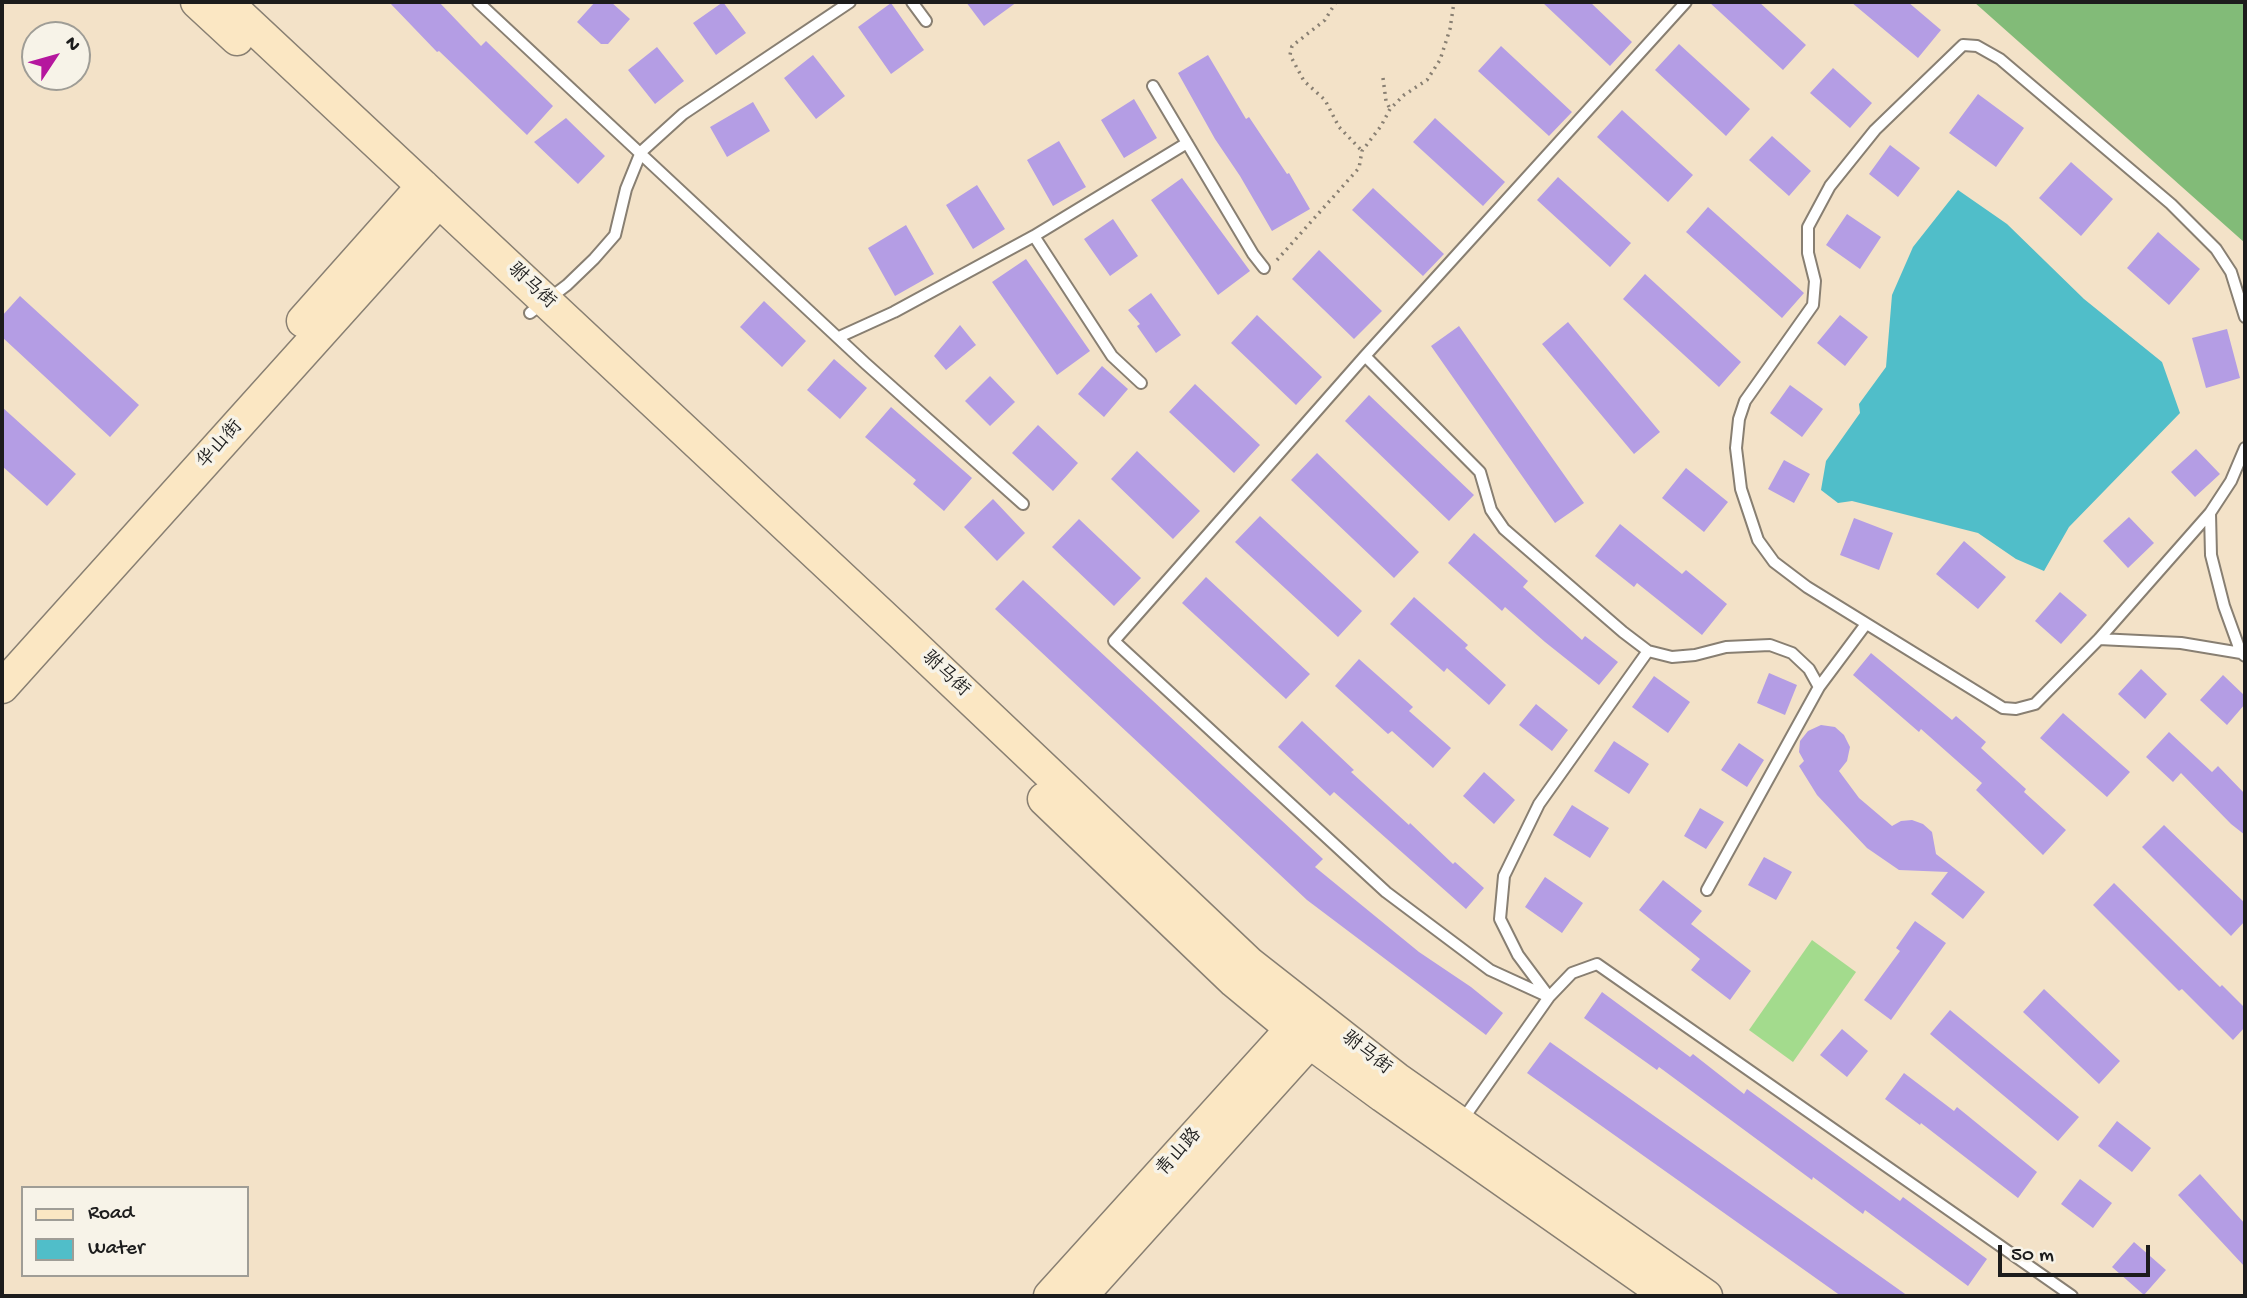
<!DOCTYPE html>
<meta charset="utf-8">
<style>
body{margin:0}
#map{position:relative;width:2247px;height:1298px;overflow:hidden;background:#f3e2c8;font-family:"Gochi Hand",sans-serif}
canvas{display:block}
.frame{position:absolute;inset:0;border:4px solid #1c1c1c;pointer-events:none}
.legend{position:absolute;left:21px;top:1186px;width:228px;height:91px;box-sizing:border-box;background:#f7f3e8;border:2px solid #9f9d96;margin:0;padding:9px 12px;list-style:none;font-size:21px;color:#1c1c1c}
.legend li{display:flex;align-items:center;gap:14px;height:35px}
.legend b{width:35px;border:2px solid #9f9d96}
.north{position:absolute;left:21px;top:21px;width:70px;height:70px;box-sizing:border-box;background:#f7f3e8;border:2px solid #9f9d96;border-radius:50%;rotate:54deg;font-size:19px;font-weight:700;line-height:28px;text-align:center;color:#1c1c1c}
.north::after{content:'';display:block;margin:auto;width:24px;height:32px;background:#b5179e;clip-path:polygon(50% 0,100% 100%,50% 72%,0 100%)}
.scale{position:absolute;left:1998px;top:1245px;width:152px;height:32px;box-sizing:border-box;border:4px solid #1c1c1c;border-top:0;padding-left:9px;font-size:21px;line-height:24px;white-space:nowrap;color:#1c1c1c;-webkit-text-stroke:5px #f7f3e8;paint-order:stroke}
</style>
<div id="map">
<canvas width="2247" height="1298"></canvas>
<div class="frame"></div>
<ul class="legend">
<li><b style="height:9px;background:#fbe7c3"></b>Road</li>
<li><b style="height:19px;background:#50bec9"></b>Water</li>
</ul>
<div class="north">N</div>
<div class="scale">50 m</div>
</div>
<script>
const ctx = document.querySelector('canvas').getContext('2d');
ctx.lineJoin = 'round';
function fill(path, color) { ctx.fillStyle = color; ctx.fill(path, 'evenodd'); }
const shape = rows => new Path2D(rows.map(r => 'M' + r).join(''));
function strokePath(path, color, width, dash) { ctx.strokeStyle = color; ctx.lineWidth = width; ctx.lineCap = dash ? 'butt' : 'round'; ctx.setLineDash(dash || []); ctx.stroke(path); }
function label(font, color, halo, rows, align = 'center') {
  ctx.font = font + ' "Gochi Hand","LXGW WenKai TC",sans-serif'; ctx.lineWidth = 7; ctx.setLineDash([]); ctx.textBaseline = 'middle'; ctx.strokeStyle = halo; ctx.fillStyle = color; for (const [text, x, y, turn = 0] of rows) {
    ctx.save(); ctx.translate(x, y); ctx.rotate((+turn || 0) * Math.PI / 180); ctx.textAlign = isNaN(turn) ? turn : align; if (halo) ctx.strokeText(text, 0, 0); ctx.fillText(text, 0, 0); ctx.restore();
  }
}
fill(shape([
 [1812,940,1856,972,1793,1062,1749,1030]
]), '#a3db8d');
fill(shape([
 [1974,2,2245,2,2245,243]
]), '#82bb78');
fill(shape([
 [1958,190,2007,224,2084,299,2162,362,2180,413,2069,527,2044,571,2016,559,1978,533,1852,501,1838,503,1821,490,1826,461,1860,413,1859,404,1886,367,1892,295,1913,247]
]), '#50bec9');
fill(shape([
 [389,2,439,2,481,46,486,41,553,106,527,135,439,51,437,52],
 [595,2,611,2,630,19,608,44,601,44,577,22],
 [723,2,746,33,716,55,693,23],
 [966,2,1017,2,984,26],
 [1542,2,1590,2,1632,42,1610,66],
 [1709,2,1759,2,1806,45,1783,70],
 [1851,2,1908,2,1941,30,1918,58],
 [891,3,924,50,891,74,858,27],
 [1679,44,1750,109,1726,136,1655,70],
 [1501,46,1572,112,1549,136,1478,71],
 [657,47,684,81,655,104,628,70],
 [813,55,845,96,816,119,784,78],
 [1208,55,1246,119,1249,117,1287,174,1289,173,1310,209,1272,231,1240,176,1215,139,1178,73],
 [1833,68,1872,103,1850,128,1810,93],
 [1978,94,2024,128,1996,167,1949,133],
 [1134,99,1157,138,1124,158,1101,120],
 [753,102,770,131,727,157,710,127],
 [1622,110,1693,175,1668,202,1597,137],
 [566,118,605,156,578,184,534,142],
 [1435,118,1505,182,1483,206,1413,142],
 [1772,136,1811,171,1789,196,1749,160],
 [1059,141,1086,187,1053,206,1027,160],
 [1890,145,1920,168,1898,197,1869,174],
 [2071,162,2113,199,2081,236,2039,198],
 [1558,177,1631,243,1610,267,1537,200],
 [1182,178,1250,271,1218,295,1151,200],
 [977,185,1005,229,973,249,946,205],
 [1373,188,1444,254,1423,276,1352,210],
 [1708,207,1804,293,1782,318,1686,232],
 [1847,214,1881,237,1860,269,1826,245],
 [1113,219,1138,256,1110,276,1084,239],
 [906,225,934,274,895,296,868,248],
 [2158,232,2200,269,2169,305,2127,268],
 [1319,250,1382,311,1354,339,1292,279],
 [1026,259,1090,351,1057,375,992,282],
 [1645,274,1741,362,1719,387,1623,299],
 [1151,293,1181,335,1156,353,1137,326,1140,324,1128,310],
 [20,296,139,405,110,437,2,337,2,316],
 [764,301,806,341,782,367,740,327],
 [1257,315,1322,377,1296,405,1231,343],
 [1840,315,1868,337,1845,366,1817,343],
 [1568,322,1660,432,1634,454,1542,344],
 [960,325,976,345,946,370,934,356],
 [1459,326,1584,503,1555,523,1431,346],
 [2227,329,2240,378,2206,388,2192,338],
 [834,359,867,388,840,419,807,390],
 [1102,366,1128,389,1104,417,1078,394],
 [990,376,1015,402,990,426,965,401],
 [1195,384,1260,445,1234,473,1169,412],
 [1790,385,1823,409,1802,437,1770,413],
 [1369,395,1474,495,1449,521,1345,421],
 [2,407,76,474,47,506,2,466],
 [891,407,972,478,944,511,913,484,916,480,865,437],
 [1038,425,1078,463,1053,491,1012,453],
 [2196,449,2220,474,2195,497,2171,472],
 [1137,451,1200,511,1173,539,1111,479],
 [1317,453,1419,552,1394,578,1291,480],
 [1784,460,1810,474,1794,503,1768,489],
 [1686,468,1728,502,1704,532,1662,498],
 [993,499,1025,533,997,561,964,527],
 [1260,516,1362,611,1338,637,1235,542],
 [2129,517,2154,543,2128,568,2103,541],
 [1854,518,1893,533,1879,570,1840,555],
 [1079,519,1141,578,1114,606,1052,547],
 [1620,524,1682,574,1686,570,1727,604,1702,635,1637,583,1634,587,1595,556],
 [1474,533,1528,581,1523,587,1582,640,1585,636,1618,662,1599,685,1545,642,1505,607,1502,611,1448,563],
 [1964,541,2006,577,1978,609,1936,574],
 [1206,577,1310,674,1286,699,1182,603],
 [1023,580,1323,859,1315,867,1419,952,1471,987,1503,1013,1486,1035,1307,900,995,609],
 [2060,592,2087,615,2061,644,2035,621],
 [1414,597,1468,645,1465,648,1506,685,1489,705,1447,668,1444,672,1390,624],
 [1871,653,1952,720,1956,716,1986,742,1981,748,2026,789,2024,792,2066,830,2043,855,1976,790,1982,783,1921,729,1919,732,1853,675],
 [1359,659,1413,707,1409,711,1451,748,1433,768,1392,731,1388,734,1335,686],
 [2141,669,2167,694,2145,719,2118,694],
 [1769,673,1797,685,1785,715,1757,703],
 [2223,675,2245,696,2245,704,2227,725,2200,700],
 [1654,676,1690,702,1668,733,1632,707],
 [1536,704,1568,730,1552,751,1519,725],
 [2063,713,2130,772,2107,797,2040,738],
 [1302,721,1354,770,1351,772,1409,825,1410,823,1453,864,1455,862,1484,888,1466,909,1334,792,1330,796,1278,747],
 [1821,725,1835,727,1844,735,1850,747,1847,761,1839,771,1859,798,1892,826,1901,821,1912,820,1923,824,1932,832,1936,854,1985,892,1963,919,1931,894,1948,872,1899,870,1867,848,1817,795,1799,766,1804,761,1799,752,1800,741,1808,731],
 [2169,732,2212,772,2218,766,2245,794,2245,835,2231,824,2181,773,2173,782,2146,757],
 [1614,741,1649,764,1629,794,1594,771],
 [1739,743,1764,760,1747,787,1721,770],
 [1484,772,1515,800,1494,824,1463,796],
 [1572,805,1609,828,1590,858,1553,835],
 [1700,808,1724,822,1706,849,1684,836],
 [2164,825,2245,903,2245,921,2231,936,2142,847],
 [1764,857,1792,872,1776,900,1748,885],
 [1545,877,1583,903,1562,933,1525,907],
 [1663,880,1702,911,1691,924,1751,971,1730,1000,1691,970,1700,959,1639,910],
 [2114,883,2220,987,2222,985,2245,1008,2245,1027,2233,1040,2182,989,2179,991,2093,905],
 [1915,921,1946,943,1891,1020,1864,1000,1900,951,1896,948],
 [2044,989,2120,1061,2099,1084,2023,1012],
 [1602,992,1690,1057,1693,1054,1744,1094,1747,1089,1900,1201,1903,1197,1987,1259,1968,1286,1865,1210,1863,1214,1813,1177,1812,1180,1659,1067,1657,1070,1584,1018],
 [1950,1010,2079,1117,2058,1141,1930,1034],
 [1842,1029,1868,1051,1847,1077,1820,1055],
 [1550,1042,1908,1296,1841,1296,1527,1073],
 [1904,1073,1954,1111,1957,1107,2037,1172,2018,1198,1921,1123,1920,1125,1885,1099],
 [2117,1121,2151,1148,2132,1172,2098,1146],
 [2200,1174,2245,1224,2245,1267,2178,1195],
 [2080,1179,2112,1203,2093,1228,2061,1204],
 [2134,1242,2166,1270,2144,1295,2112,1267]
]), '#b49de4');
const lane = shape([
 [478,2,865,363,1023,504],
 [912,2,926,21],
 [1153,86,1253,254,1264,268],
 [1034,236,1112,356,1141,383],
 [530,313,567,285,594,259,615,235,626,189,641,152,683,114,850,2],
 [2245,317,2231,272,2216,249,2171,204,2000,59,1977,46,1963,45,1875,130,1830,186,1808,227,1808,253,1815,281,1813,305,1745,401,1739,419,1736,448,1741,489,1758,540,1774,562,1807,587,2003,708,2016,709,2035,704,2099,639,2210,513,2231,481,2245,448],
 [839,337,894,312,1034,236,1187,143],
 [1365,356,1480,472,1491,510,1504,529,1623,632,1648,651,1672,657,1695,655,1726,647,1770,645,1792,653,1809,669,1819,687],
 [2210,513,2211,555,2224,606,2241,653,2245,656],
 [2099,639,2181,643,2241,653],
 [1707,890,1819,687,1866,624],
 [1547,994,1518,955,1500,919,1504,876,1539,804,1648,651],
 [1549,997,1490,970,1386,892,1114,641,1365,356,1686,2],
 [1461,1122,1549,997,1572,973,1597,964,2072,1296]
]);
const secondary = shape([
 [197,2,237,39],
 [226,2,903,635,1249,963,1397,1079,1706,1296],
 [303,321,423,186],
 [2,687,439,201],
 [1044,799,1234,981,1292,1029,1383,1096,1668,1296],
 [1050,1296,1306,1013],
 [1081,1296,1324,1026]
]);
strokePath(lane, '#887f72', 14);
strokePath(secondary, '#887f72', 35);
strokePath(shape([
 [1336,2,1325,20,1292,46,1290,55,1304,81,1325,100,1339,127,1362,151],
 [1383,78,1386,101,1390,109],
 [1277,260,1359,168,1362,151,1381,126,1390,109,1404,95,1427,80,1440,60,1450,29,1454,2]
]), '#887f72', 3.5, [2, 5]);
strokePath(lane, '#fff', 10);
strokePath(secondary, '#fbe7c3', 32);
label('19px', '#1c1c1c', '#f7f3e8', [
 ["驸马街",531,287,43],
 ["华山街",221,445,-48],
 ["驸马街",945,675,43],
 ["驸马街",1366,1054,38],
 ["青山路",1180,1153,-48]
]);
</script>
